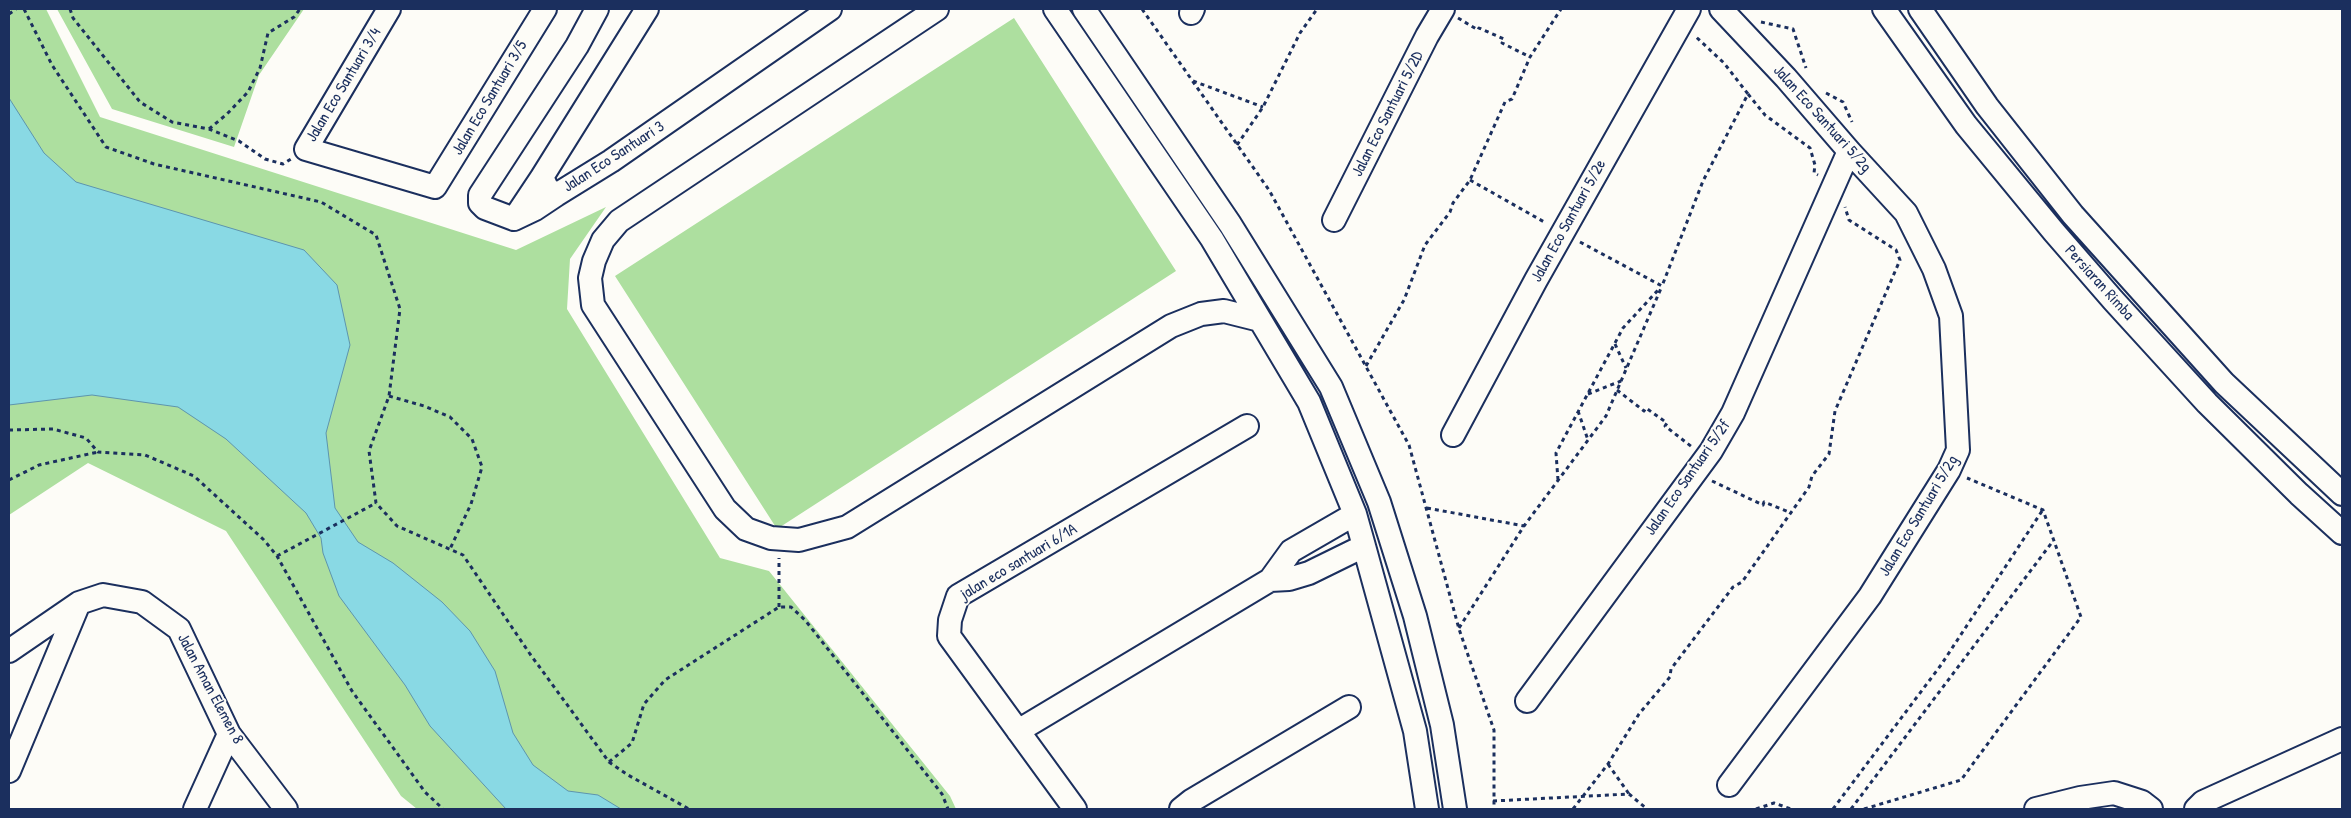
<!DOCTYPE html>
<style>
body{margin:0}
#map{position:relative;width:2351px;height:818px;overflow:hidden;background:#fdfcf7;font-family:"Patrick Hand",sans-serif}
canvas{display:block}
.frame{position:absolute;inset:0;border:10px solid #1b2f5e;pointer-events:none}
</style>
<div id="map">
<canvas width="2351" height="818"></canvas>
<div class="frame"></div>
</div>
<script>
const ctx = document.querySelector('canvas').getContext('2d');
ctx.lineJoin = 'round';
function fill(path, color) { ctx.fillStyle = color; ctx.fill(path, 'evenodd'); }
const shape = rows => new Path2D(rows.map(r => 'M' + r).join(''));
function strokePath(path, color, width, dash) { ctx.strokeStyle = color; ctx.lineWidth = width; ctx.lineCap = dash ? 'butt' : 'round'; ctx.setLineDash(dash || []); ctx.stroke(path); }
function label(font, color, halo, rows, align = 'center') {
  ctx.font = font + ' "Patrick Hand",sans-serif'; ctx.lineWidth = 4; ctx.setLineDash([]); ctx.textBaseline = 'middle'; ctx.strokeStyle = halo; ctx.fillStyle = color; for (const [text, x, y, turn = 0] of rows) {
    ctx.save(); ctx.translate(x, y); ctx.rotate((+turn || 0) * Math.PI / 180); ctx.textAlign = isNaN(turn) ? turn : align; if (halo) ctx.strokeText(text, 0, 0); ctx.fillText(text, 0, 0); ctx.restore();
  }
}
fill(shape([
 [9,9,46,9,100,117,516,250,606,207,570,259,567,309,720,558,769,571,950,796,956,809,417,809,401,796,226,531,88,463,9,515],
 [57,9,304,9,259,75,234,147,112,109],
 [1014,18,1176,271,777,529,615,276]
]), '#addf9f');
const water = shape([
 [9,98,44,153,76,182,304,250,337,285,350,345,326,433,335,508,358,542,393,563,442,602,470,631,495,671,513,733,533,765,568,791,598,795,621,809,506,809,430,726,405,685,339,596,323,553,321,538,306,513,226,439,178,407,92,395,9,405,9,98]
]);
fill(water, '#89d9e4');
strokePath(water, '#5d95ae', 1);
const minor = shape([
 [389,9,306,149,435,187,545,9],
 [647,9,542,177,547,188,556,195,611,161,830,9],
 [937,9,619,221,603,240,594,261,590,278,593,305,725,509,746,529,771,538,799,540,847,527,1171,326,1201,314,1224,311,1260,320],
 [1055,9,1212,239,1309,402,1355,514,1364,546,1415,731,1427,809],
 [1084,9,1230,224,1331,387,1379,502,1415,616,1442,725,1455,809],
 [1721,9,1786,78,1849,151,1906,213,1934,269,1951,316,1958,450,1949,470,1870,596,1729,785],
 [1884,9,1966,125,2054,232,2113,300,2207,403,2299,494,2342,533],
 [1920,9,1987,106,2073,215,2224,383,2342,494],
 [1191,13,1193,9],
 [542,177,514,219,535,209,556,195],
 [514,219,485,208,480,203,480,195,577,46,597,9],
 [1334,220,1427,36,1443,9],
 [1453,435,1536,280,1689,9],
 [1270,580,1289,579,1309,573,1364,546],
 [9,651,79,603,103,595,142,602,179,629,229,734,286,809],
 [1527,701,1711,451,1733,413,1849,151],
 [1018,731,1270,580,1291,551,1355,514],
 [9,771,79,603],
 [195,809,229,734],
 [1075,809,949,636,950,620,958,596,1247,426],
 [1181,809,1191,801,1349,707],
 [2036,809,2080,798,2114,793,2142,802,2151,809],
 [2196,809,2203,802,2342,739]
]);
strokePath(minor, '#1b2f5e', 26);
strokePath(shape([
 [24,9,52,65,106,147,154,164,321,202,376,235,400,309,389,396,369,451,376,503,397,526,463,555,530,654,609,762,628,775,689,809],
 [70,9,73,18,140,102,172,122,209,129,239,141,265,159,283,164,291,159],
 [1142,9,1269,190,1409,445,1459,629,1494,730,1494,809],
 [9,14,16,9],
 [1458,18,1478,30,1479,28,1504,39,1502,43,1530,57],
 [1761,22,1793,29,1806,68],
 [1193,81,1263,107],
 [1826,93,1843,102,1852,122],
 [1748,94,1765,115,1810,148,1815,165,1814,173,1818,175],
 [209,129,227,114,248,92,260,68,268,33,294,17,300,9],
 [1237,145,1263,107,1300,33,1317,9],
 [1470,180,1546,223],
 [1580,242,1662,286,1703,181,1748,94,1724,63,1695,36],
 [1615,344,1626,368],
 [1366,366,1404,300,1425,245,1450,212,1453,203,1470,180,1505,102,1512,99,1530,57,1561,9],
 [1617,390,1644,411,1646,408,1667,423,1665,426,1692,447],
 [1588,394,1621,381],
 [389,396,424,406,450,417,472,439,482,467,471,504,450,549],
 [1578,411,1588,440],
 [9,430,53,429,86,438,98,452,145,455,194,476,264,540,277,556,352,691,425,792,443,809],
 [9,480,39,465,98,452],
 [1558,480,1556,453,1623,328,1659,289],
 [1712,481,1763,505,1764,502,1791,513],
 [1427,508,1524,526],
 [277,556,376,503],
 [779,607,779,558],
 [1459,628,1524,526,1606,416,1662,286],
 [609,762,632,743,644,704,665,680,779,607,791,607,805,620,942,794,948,809],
 [1608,764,1629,794],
 [1493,801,1629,794,1647,809],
 [1573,809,1608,764,1639,714,1670,677,1671,669,1733,587,1742,582,1809,487,1812,476,1829,454,1835,411,1900,260,1896,250,1849,220,1845,207],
 [1756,809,1774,803,1791,809],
 [1833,809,1941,665,2042,511],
 [1851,809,2053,541],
 [1864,809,1961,780,2081,617,2043,510,1967,478]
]), '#1b2f5e', 3, [4, 4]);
strokePath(minor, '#fdfcf7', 22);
label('16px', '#1b2f5e', '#fdfcf7', [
 ["Jalan Eco Santuari 3/4",344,85,-59],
 ["Jalan Eco Santuari 3/5",490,98,-59],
 ["Jalan Eco Santuari 5/2D",1388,114,-63],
 ["Jalan Eco Santuari 5/2g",1822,119,48],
 ["Jalan Eco Santuari 3",614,157,-33],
 ["Jalan Eco Santuari 5/2e",1569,221,-61],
 ["Persiaran Rimba",2099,283,48],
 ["Jalan Eco Santuari 5/2f",1688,478,-55],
 ["Jalan Eco Santuari 5/2g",1919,516,-59],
 ["jalan eco santuari 6/1A",1019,562,-31],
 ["Jalan Aman Elemen 8",210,689,62]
]);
</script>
